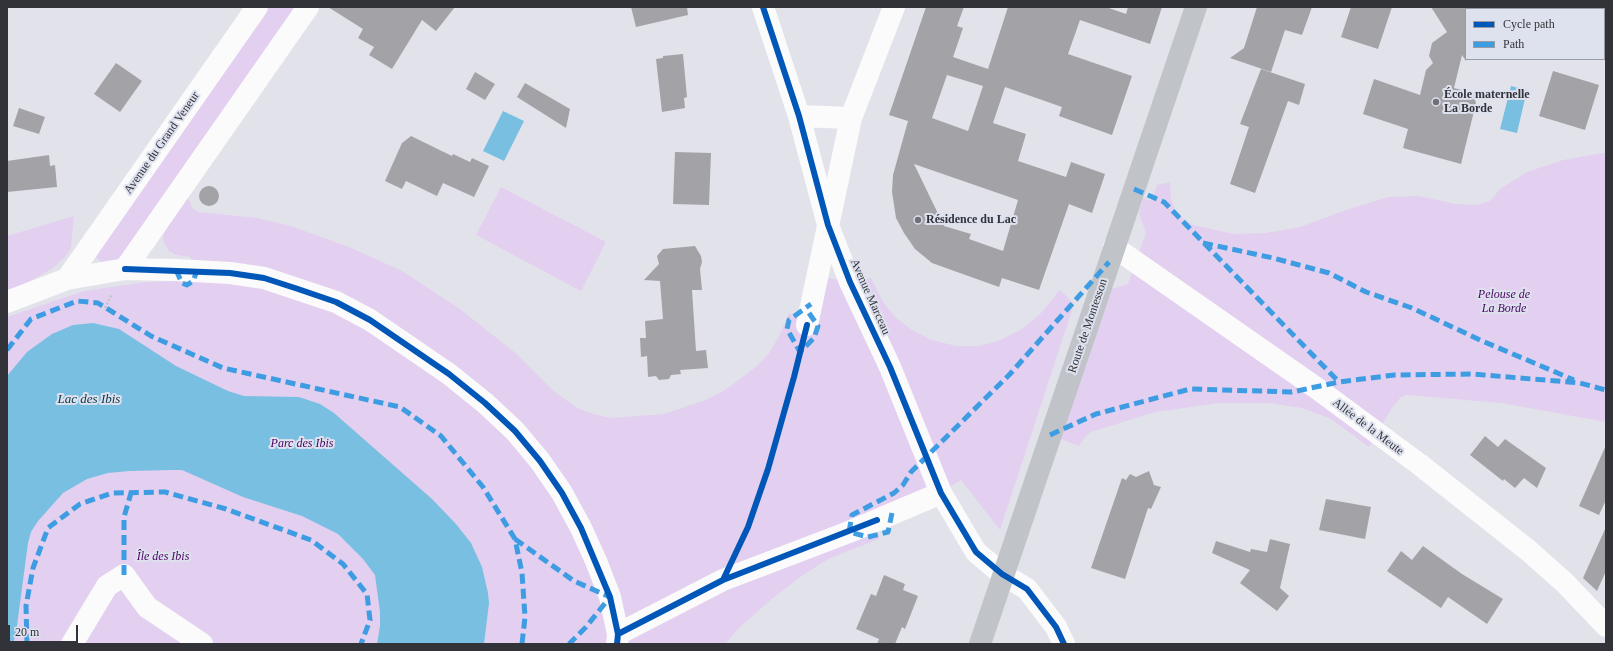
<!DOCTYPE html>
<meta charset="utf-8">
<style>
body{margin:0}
#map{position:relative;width:1613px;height:651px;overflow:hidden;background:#e2e3ea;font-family:"Times New Roman",serif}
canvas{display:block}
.frame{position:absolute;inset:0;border:8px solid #323338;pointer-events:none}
.legend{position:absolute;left:1465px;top:8px;width:140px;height:52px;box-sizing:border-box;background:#dee1ee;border:1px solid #999ba5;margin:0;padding:5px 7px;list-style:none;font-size:12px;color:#323338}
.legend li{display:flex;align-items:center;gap:8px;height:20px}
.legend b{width:20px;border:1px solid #999ba5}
.scale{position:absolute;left:8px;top:625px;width:70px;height:18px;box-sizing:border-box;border:2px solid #323338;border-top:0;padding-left:5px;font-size:12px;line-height:14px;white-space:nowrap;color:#323338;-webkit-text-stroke:3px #dee1ee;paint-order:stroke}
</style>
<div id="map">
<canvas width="1613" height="651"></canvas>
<div class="frame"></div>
<ul class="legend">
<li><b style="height:5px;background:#0057b8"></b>Cycle path</li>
<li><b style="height:5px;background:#3e9de2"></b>Path</li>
</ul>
<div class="scale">20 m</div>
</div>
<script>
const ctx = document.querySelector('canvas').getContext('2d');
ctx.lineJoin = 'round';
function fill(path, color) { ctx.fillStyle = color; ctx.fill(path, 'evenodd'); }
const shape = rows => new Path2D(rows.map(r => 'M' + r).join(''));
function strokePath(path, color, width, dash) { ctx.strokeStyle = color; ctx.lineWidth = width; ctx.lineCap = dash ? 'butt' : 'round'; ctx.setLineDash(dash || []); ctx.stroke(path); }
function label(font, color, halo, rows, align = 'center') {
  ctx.font = font + ' "Times New Roman",serif'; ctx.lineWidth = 4; ctx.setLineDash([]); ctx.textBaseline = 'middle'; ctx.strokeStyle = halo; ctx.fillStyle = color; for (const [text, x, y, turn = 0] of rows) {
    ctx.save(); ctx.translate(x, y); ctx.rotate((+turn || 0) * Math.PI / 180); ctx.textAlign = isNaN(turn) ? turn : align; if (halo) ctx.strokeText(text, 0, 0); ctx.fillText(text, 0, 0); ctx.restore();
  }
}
fill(shape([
 [267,7,298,7,122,255,115,262,106,264,101,262,95,256],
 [1603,153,1606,153,1606,422,1501,403,1406,395,1400,398,1392,408,1369,447,1331,419,1302,408,1268,403,1220,403,1155,412,1091,432,1084,438,1079,446,1061,439,1107,300,1112,289,1128,284,1146,233,1139,213,1143,198,1151,201,1157,185,1170,182,1171,199,1175,210,1183,219,1193,225,1234,234,1266,233,1300,227,1349,209,1388,197,1419,196,1456,204,1477,205,1490,201,1500,189,1527,172,1563,160],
 [501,187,606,242,581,291,476,235],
 [185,197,189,200,192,208,198,212,257,218,291,226,349,247,402,271,460,309,518,355,555,392,577,408,593,414,611,418,664,414,708,399,728,388,757,366,770,352,779,336,789,313,806,325,818,276,850,282,871,278,883,302,895,317,912,330,932,340,956,346,978,346,998,341,1022,329,1041,313,1060,290,1074,304,1000,530,961,480,941,493,877,520,879,539,830,558,803,575,773,598,739,628,725,644,7,644,7,317,84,291,146,282,187,281,191,257,176,255,169,251,163,241,164,233],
 [74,216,71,248,65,257,53,268,7,294,7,236]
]), '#e3cff0');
fill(shape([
 [1511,86,1527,90,1517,133,1500,129],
 [503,111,524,121,504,161,483,151],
 [93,323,119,329,176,366,228,391,244,396,299,397,320,404,334,413,432,499,456,524,471,543,482,567,488,593,489,603,484,644,377,644,380,626,380,612,375,575,363,559,338,534,302,516,243,497,182,470,173,470,129,471,108,473,87,479,63,493,38,521,31,532,28,543,16,633,13,644,7,644,7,376,27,352,52,334,73,325]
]), '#78bfe2');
fill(shape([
 [328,7,455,7,436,31,422,20,392,69,369,55,374,47,358,38,363,29],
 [631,7,687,7,688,15,636,27],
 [926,7,964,7,957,26,963,28,953,57,988,69,1008,7,1106,7,1126,14,1128,7,1162,7,1150,44,1080,20,1068,54,1132,76,1112,135,1059,116,1062,107,1005,87,993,123,1026,134,1018,161,1066,177,1071,162,1105,174,1092,213,1069,204,1039,290,1002,278,999,287,932,263,915,249,904,233,896,218,892,192,893,175,908,121,889,115],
 [947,75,983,86,968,131,932,118],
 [914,164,1018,200,1003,251,969,239,971,234,944,226],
 [1257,7,1312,7,1302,35,1285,30,1271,72,1230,58,1244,48],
 [1351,7,1392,7,1378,49,1341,37],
 [1431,7,1466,7,1466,61,1462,55,1454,88,1473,93,1476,103,1461,164,1403,148,1408,129,1363,114,1374,79,1420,95,1426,70,1433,63,1429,56,1432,43,1447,32],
 [683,54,687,97,684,98,685,108,662,112,656,59,663,58,663,56],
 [116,63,142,81,120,112,94,94],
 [1261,69,1305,84,1299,105,1288,101,1255,193,1230,184,1249,127,1240,124],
 [1553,71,1599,85,1585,130,1539,116],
 [475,72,495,84,485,100,466,89],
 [525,83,570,109,566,128,517,97],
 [19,108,45,117,39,134,13,126],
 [411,136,452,156,453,154,470,162,472,158,489,166,474,197,443,183,437,196,406,181,402,189,385,181,402,143],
 [675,152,711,153,709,205,673,204],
 [49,155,50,166,55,165,57,187,7,192,7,161],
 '199 196a10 10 0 1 1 20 0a10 10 0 1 1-20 0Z',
 [695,246,701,256,702,262,700,269,702,290,692,290,696,351,706,350,708,368,680,370,681,374,671,375,669,379,659,380,656,376,648,377,647,356,641,357,640,338,646,338,645,321,663,319,660,281,644,280,659,264,657,256,663,249],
 [1485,436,1498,447,1505,439,1546,468,1537,488,1524,478,1515,488,1504,479,1503,481,1470,455],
 [1606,445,1606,500,1599,515,1579,506],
 [1149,471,1154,485,1161,487,1151,509,1148,508,1125,579,1091,568,1122,478,1126,480,1130,474,1136,477],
 [1326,499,1371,507,1365,539,1319,530],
 [1606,527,1606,571,1597,591,1583,578],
 [1270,539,1290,544,1280,588,1289,596,1277,611,1240,583,1250,570,1212,553,1216,541,1250,552,1251,549,1267,552],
 [1423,546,1462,574,1503,599,1487,624,1448,597,1441,608,1387,571,1401,551,1412,560],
 [884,575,905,584,903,590,918,596,905,629,902,627,895,644,877,644,879,639,856,629,871,594,876,596]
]), '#a2a2a7');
strokePath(shape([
 [105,308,112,294]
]), '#c3c3c7', 2.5, [2, 2]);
strokePath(shape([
 [763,7,799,116,828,225,850,282,890,367,941,493,976,552,1002,574,1027,589,1056,627,1064,644],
 [799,116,851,118],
 [1114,247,1315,387,1419,464,1529,551,1565,583,1606,626],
 [125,269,308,7],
 [67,279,257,7],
 [7,302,67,279,125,269,176,270,230,273,264,278,336,302,370,320,449,374,485,403,515,431,540,461,562,493,581,528,596,561,610,597,618,634,617,644],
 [807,325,851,118,894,7],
 [618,634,723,580,849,532,941,493],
 [72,644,107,586,124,575,147,607,202,644]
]), '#fbfbfc', 22);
strokePath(shape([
 [980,644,1196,7]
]), '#c0c3c8', 22);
strokePath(shape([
 [1134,189,1164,202,1339,382],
 [1203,243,1273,258,1329,273,1366,292,1412,308,1480,340,1574,380],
 [176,270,182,283,187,285,193,281,197,271],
 [809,313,818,326,814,338,800,352,787,329,789,320,811,304],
 [7,350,31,319,77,301,98,303,151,336,223,368,400,407,441,436,483,487,515,539,522,573,525,617,522,644],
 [1050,435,1096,414,1190,389,1292,392,1339,382,1394,375,1472,374,1580,383,1606,390],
 [892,513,888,532,868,537,849,532,852,515,894,493,903,485,911,472,1010,374,1109,262],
 [515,539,574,581,610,597,586,627,569,644],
 [124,575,124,517,131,493],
 [27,644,26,606,33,568,48,528,80,504,112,493,165,492,226,509,311,540,343,564,367,594,370,620,361,644]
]), '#3e9de2', 5, [10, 5]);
strokePath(shape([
 [763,7,799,116,828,225,850,282,890,367,941,493,976,552,1002,574,1027,589,1056,627,1064,644],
 [125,269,230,273,264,278,298,289,336,302,370,320,449,374,485,403,515,431,540,461,562,493,581,528,610,597,618,634,617,644],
 [723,580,748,527,768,469,794,377,807,325],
 [618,634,723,580,877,520]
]), '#0057b8', 6);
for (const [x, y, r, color] of [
 [1436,102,4,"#707176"],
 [918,220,4,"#707176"]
]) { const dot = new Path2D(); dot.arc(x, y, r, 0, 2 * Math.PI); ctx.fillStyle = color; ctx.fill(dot); strokePath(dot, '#dee1ee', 1.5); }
label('bold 12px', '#323338', '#dee1ee', [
 ["École maternelle",1444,95],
 ["La Borde",1444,109],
 ["Résidence du Lac",926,220]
], 'left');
label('12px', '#323338', '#dee1ee', [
 ["Avenue du Grand Veneur",162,143,-55],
 ["Avenue Marceau",870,297,66],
 ["Route de Montesson",1088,326,-71],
 ["Allée de la Meute",1368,427,37]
]);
label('italic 12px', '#490460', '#dee1ee', [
 ["Pelouse de",1504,295],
 ["La Borde",1504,309],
 ["Parc des Ibis",302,444],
 ["Île des Ibis",163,557]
]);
label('italic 13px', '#083549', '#dee1ee', [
 ["Lac des Ibis",89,400]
]);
</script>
